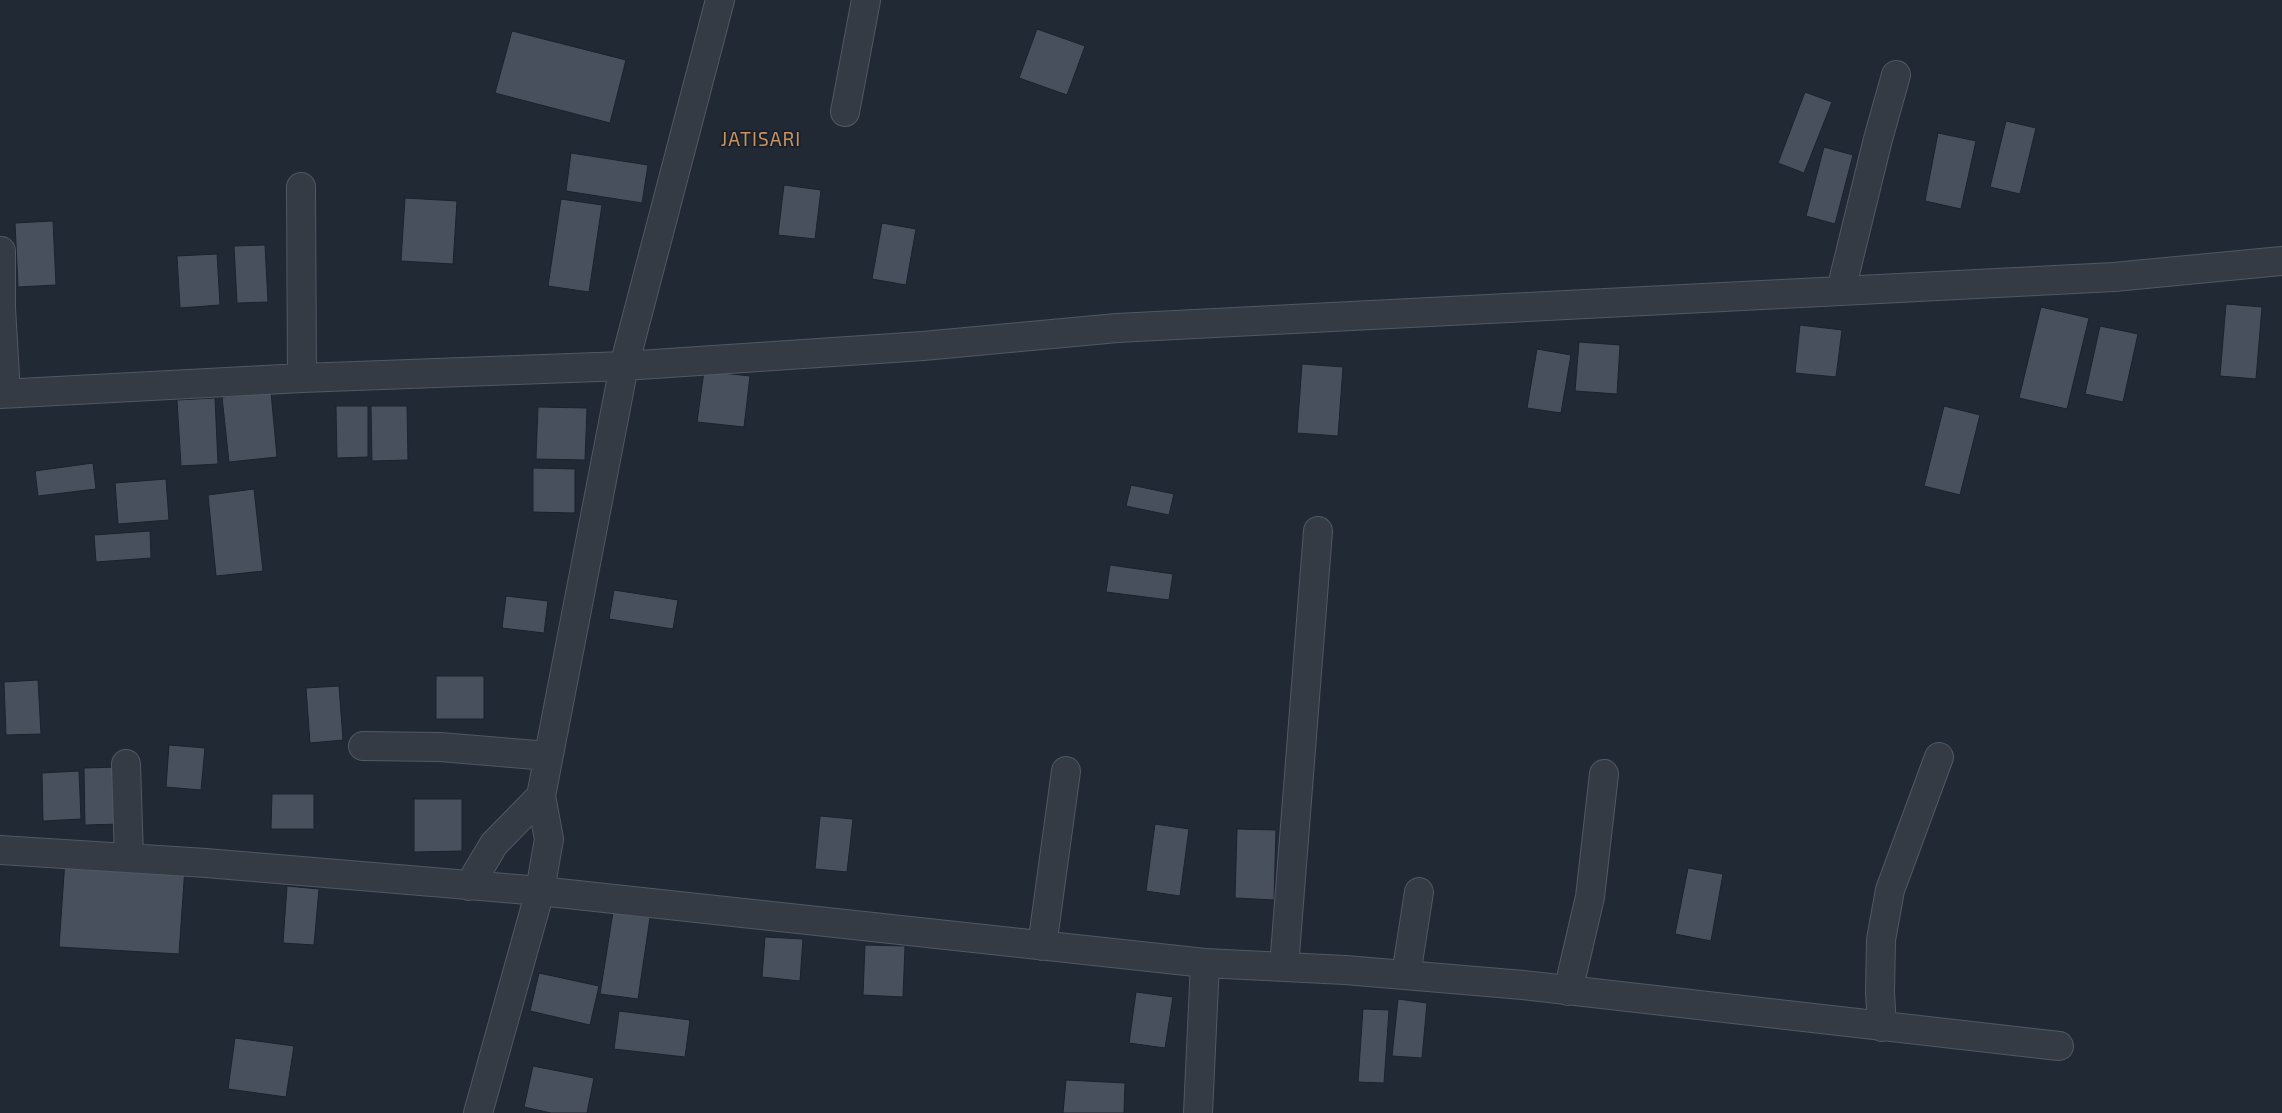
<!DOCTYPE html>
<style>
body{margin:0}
canvas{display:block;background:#212934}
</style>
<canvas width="2282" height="1113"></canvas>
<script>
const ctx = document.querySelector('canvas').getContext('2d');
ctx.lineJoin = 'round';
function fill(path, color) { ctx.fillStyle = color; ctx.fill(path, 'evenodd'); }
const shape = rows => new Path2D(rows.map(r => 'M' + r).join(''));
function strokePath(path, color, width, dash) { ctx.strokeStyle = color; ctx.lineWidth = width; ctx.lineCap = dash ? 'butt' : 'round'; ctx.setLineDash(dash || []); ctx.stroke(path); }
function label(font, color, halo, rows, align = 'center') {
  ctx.font = font + ' "Exo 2",sans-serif'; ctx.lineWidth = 4; ctx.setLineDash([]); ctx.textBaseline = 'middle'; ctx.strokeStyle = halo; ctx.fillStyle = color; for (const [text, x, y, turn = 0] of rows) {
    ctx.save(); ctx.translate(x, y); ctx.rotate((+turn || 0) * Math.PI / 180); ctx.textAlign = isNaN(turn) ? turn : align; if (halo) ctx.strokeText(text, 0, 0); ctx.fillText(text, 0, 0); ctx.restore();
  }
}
const building = shape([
 [1037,29,1085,46,1067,95,1019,78,1037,29],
 [512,31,626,60,610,123,495,93,512,31],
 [1805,92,1832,102,1804,173,1778,163,1805,92],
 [2006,121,2036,128,2020,194,1990,187,2006,121],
 [1938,133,1976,141,1961,209,1925,201,1938,133],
 [1824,147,1853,155,1835,224,1806,216,1824,147],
 [571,153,648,165,642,203,566,191,571,153],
 [784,185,821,190,815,239,778,235,784,185],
 [405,198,457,201,453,264,401,261,405,198],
 [561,199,602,205,589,292,548,286,561,199],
 [53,221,56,285,18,287,15,223,53,221],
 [882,223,916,229,906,285,872,279,882,223],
 [265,245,268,302,237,303,234,246,265,245],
 [217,254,220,305,180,308,177,256,217,254],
 [2226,304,2262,307,2256,379,2220,376,2226,304],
 [2041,307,2089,318,2067,409,2019,398,2041,307],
 [1800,325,1842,330,1836,377,1795,373,1800,325],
 [2100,326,2138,334,2123,402,2085,394,2100,326],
 [1579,342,1620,345,1617,394,1575,391,1579,342],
 [1537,349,1571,355,1561,413,1527,408,1537,349],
 [1302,364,1343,367,1338,436,1297,433,1302,364],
 [704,371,750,376,744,427,697,422,704,371],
 [271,392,277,457,229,462,222,397,271,392],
 [215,398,218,464,181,466,177,400,215,398],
 [336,406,368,406,368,457,337,458,336,406],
 [371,406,407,406,408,460,372,461,371,406],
 [1944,406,1980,415,1960,495,1924,486,1944,406],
 [538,407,587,408,585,460,536,459,538,407],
 [93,463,96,489,38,496,35,471,93,463],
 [533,468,575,469,575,513,533,512,533,468],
 [166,479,169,520,118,524,115,483,166,479],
 [1131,485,1174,494,1169,515,1126,506,1131,485],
 [254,489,263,571,216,576,208,495,254,489],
 [150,531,151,558,96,562,94,535,150,531],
 [1110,565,1173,574,1169,600,1106,592,1110,565],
 [614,590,678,600,673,629,609,619,614,590],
 [506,596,548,601,544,633,502,628,506,596],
 [436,676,484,676,484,719,436,719,436,676],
 [38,680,41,734,6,735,4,682,38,680],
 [339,686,343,740,310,743,306,688,339,686],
 [169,745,205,748,201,790,166,787,169,745],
 [119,767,120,824,85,825,84,768,119,767],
 [79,771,81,819,43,821,42,773,79,771],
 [272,794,314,794,314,829,271,829,272,794],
 [414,799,462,799,462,851,414,852,414,799],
 [820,816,853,819,847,872,815,869,820,816],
 [1155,824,1189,829,1180,896,1146,891,1155,824],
 [1237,829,1276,830,1274,900,1235,898,1237,829],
 [65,860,185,867,179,954,59,947,65,860],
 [1688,868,1723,874,1711,941,1675,934,1688,868],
 [287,886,319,889,314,945,283,943,287,886],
 [614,906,651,911,638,999,600,994,614,906],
 [765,937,803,939,800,981,762,977,765,937],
 [865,945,905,946,903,997,863,995,865,945],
 [539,973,599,986,590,1025,530,1011,539,973],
 [1136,992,1173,997,1165,1048,1129,1043,1136,992],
 [1398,999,1427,1003,1422,1058,1392,1056,1398,999],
 [1363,1009,1389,1010,1384,1083,1358,1082,1363,1009],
 [619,1011,690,1020,685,1057,614,1049,619,1011],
 [235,1038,294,1046,286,1097,228,1089,235,1038],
 [533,1066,594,1078,587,1113,551,1113,524,1107,533,1066],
 [1066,1080,1125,1083,1124,1113,1063,1113,1066,1080]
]);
fill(building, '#48505e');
strokePath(building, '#1c222c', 1);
const minor = shape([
 [845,112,866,0],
 [301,187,302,378],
 [1,251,1,308,6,393],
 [1841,290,1878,139,1896,75],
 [0,394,302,378,624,366,923,346,1117,328,2114,277,2282,261],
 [363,746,440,747,548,756],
 [126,764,129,858],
 [0,850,206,863,540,891,1205,963,1345,970,1523,985,2059,1046],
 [469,886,494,844,541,796],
 [1042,946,1066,771],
 [1284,967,1318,531],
 [1406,975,1419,892],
 [1568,991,1590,897,1604,774],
 [1882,1027,1880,992,1881,940,1890,890,1939,757],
 [478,1113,540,891,549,839,541,796,624,366,720,0],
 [1198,1113,1205,963]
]);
strokePath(minor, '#525863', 30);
strokePath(minor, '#343b45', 28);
ctx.letterSpacing = '1px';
label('19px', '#c99363', '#1a202a', [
 ["JATISARI",761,140]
]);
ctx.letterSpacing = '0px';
</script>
